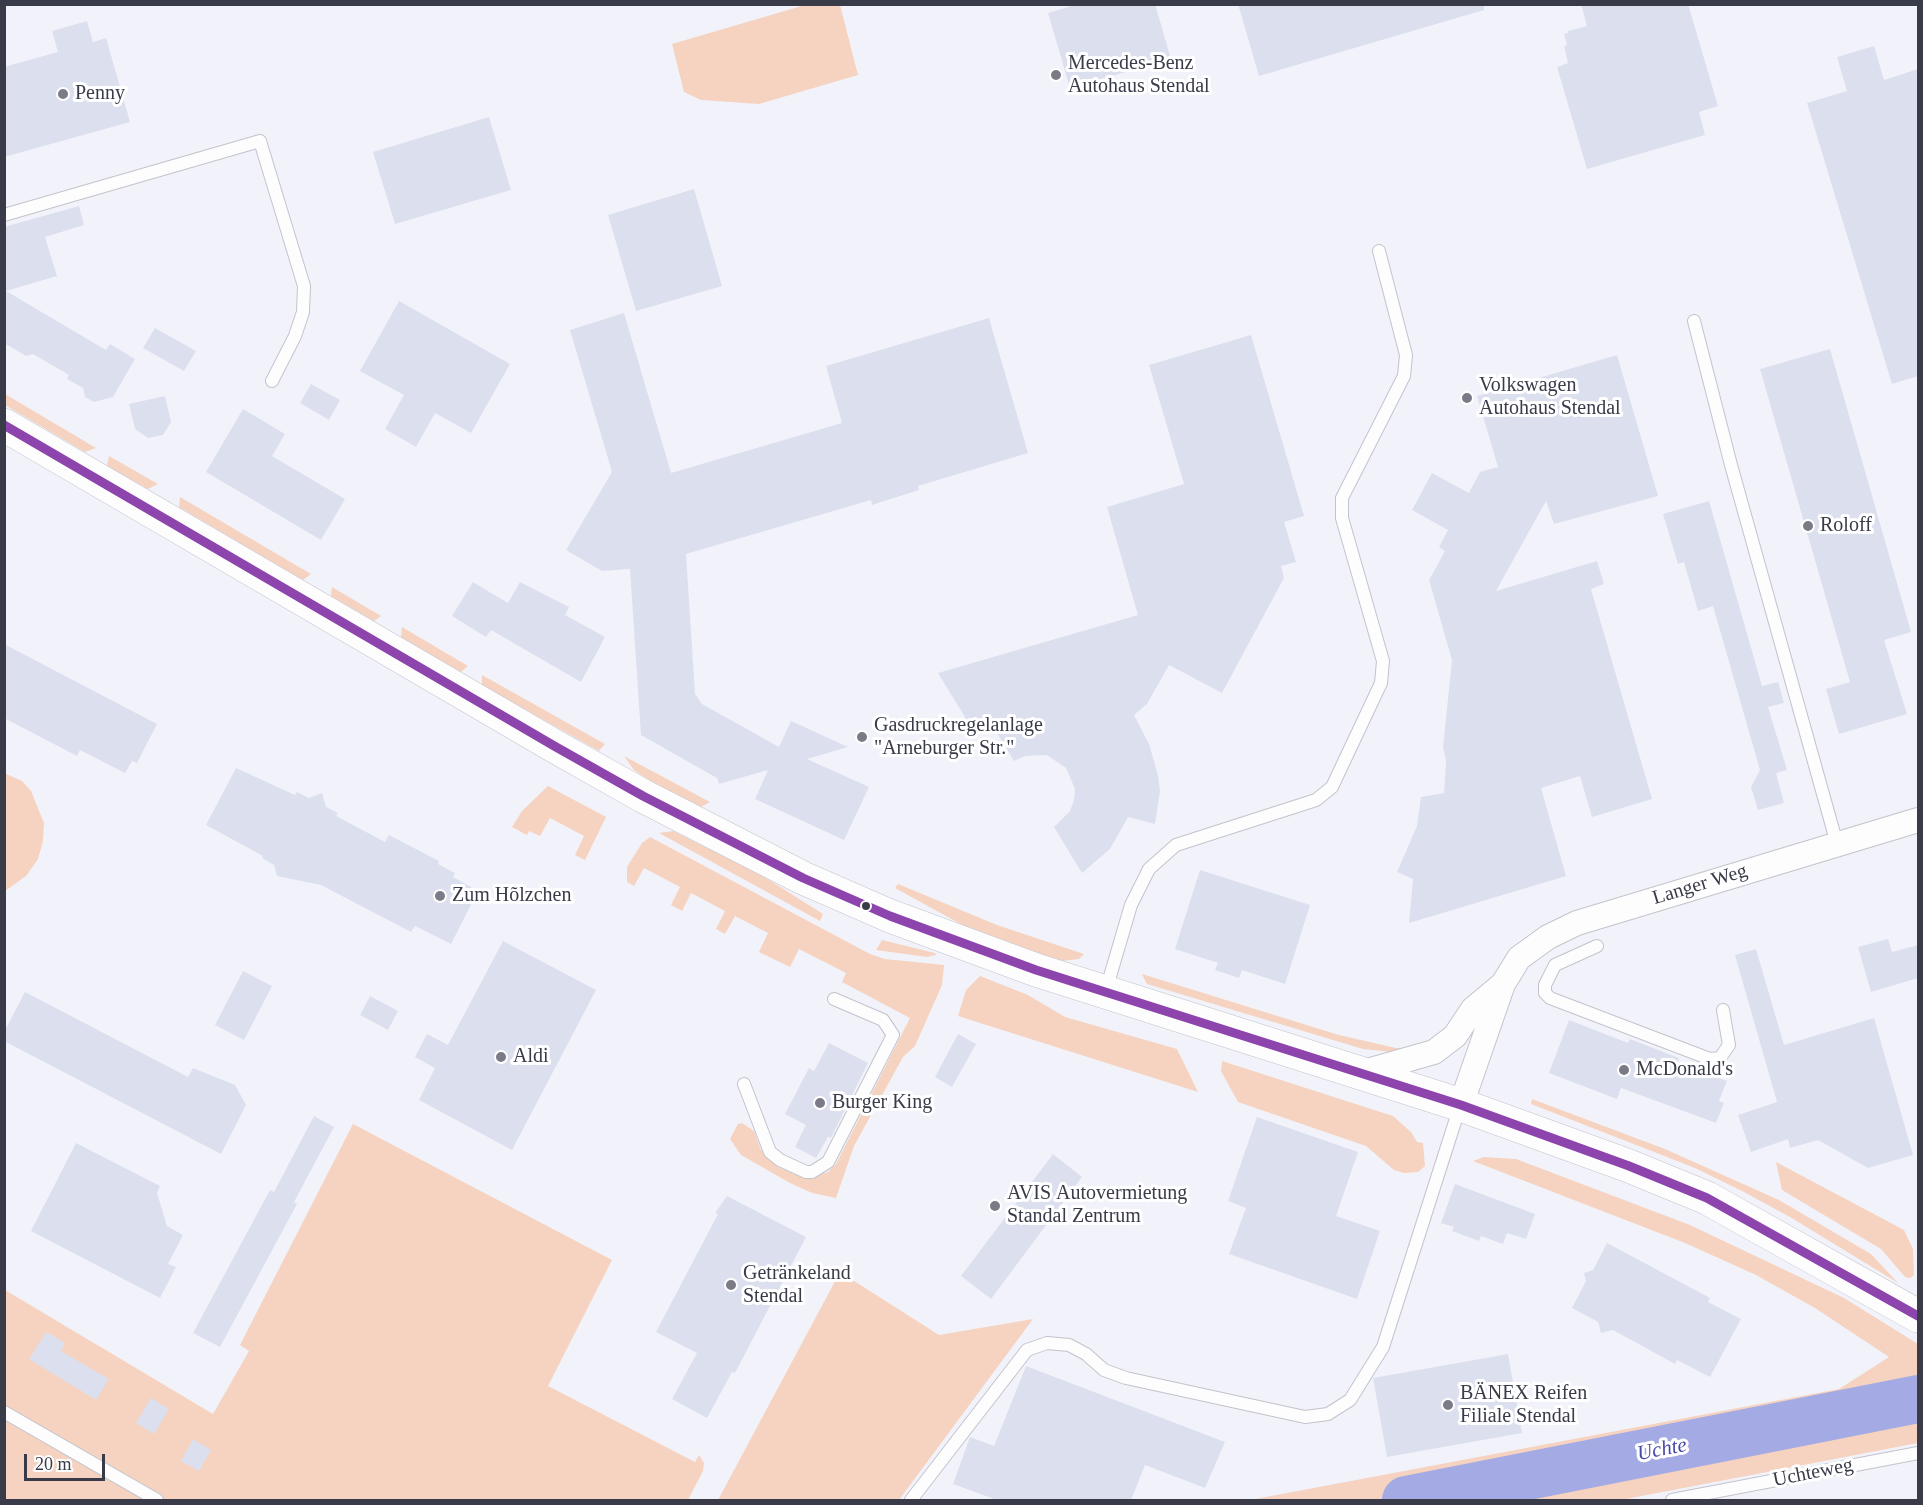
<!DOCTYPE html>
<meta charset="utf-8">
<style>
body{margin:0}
#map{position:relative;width:1923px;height:1505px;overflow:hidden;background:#f2f3fa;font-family:Georgia,serif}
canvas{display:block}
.frame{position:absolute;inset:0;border:6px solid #393b49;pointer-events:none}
.scale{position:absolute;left:24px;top:1454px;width:81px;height:27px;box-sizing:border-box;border:3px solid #393b49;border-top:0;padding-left:8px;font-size:18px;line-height:21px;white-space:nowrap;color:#393b49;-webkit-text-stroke:4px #fff;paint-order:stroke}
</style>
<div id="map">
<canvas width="1923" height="1505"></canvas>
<div class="frame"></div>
<div class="scale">20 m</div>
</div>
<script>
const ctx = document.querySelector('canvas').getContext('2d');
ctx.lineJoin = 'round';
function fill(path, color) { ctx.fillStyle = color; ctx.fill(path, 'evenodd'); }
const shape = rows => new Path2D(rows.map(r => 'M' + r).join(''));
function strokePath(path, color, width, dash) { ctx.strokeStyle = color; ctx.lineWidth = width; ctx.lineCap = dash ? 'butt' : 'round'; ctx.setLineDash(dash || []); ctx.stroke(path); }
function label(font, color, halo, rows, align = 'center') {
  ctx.font = font + ' Georgia,serif'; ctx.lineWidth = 6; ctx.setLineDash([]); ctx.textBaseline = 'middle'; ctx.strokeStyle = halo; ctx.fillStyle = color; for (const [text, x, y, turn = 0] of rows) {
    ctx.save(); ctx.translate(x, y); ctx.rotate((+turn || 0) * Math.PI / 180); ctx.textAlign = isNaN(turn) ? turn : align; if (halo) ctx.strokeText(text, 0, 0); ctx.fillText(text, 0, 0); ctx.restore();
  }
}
fill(shape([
 [805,5,840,5,858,75,759,104,701,100,684,92,672,44],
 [5,394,96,448,85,452,5,405],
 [109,456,158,484,148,489,107,466],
 [180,497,311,574,303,580,179,507],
 [332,587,381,616,374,621,331,596],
 [402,627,468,666,461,672,401,637],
 [482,675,605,744,599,751,482,685],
 [624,756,710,802,701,807,647,779,634,770],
 [4,773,22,781,31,791,44,823,43,841,38,859,26,876,5,891],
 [548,786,606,817,585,860,575,855,584,836,550,818,540,836,529,831,527,835,512,827,522,811],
 [673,831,758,873,823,914,820,921,659,833],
 [650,837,870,954,885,959,944,965,942,985,915,1046,903,1057,854,1146,836,1198,812,1193,790,1183,741,1155,730,1139,738,1124,742,1123,754,1131,761,1150,778,1167,808,1178,828,1172,836,1164,910,1018,842,982,846,973,799,949,790,967,759,952,768,933,735,916,725,934,716,929,725,911,691,893,682,911,671,905,680,887,644,868,634,886,627,882,627,867,642,843],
 [898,884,997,925,1084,954,1079,959,1061,961,968,928,895,888],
 [882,940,935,953,936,955,927,957,876,950],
 [1142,974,1339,1035,1396,1048,1420,1048,1392,1052,1363,1049,1147,984],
 [980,976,1028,995,1065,1017,1177,1049,1198,1092,958,1016,966,990],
 [1222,1061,1393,1116,1411,1132,1417,1142,1423,1143,1425,1166,1418,1172,1404,1173,1394,1170,1366,1146,1238,1102,1221,1071],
 [1532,1099,1665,1149,1779,1200,1871,1254,1898,1283,1790,1217,1742,1191,1695,1168,1531,1104],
 [353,1124,612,1260,548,1386,695,1462,699,1455,704,1463,703,1471,688,1500,5,1500,5,1290,213,1414,249,1351,240,1345],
 [1484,1157,1516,1159,1690,1225,1844,1298,1918,1344,1918,1443,1621,1500,1250,1500,1839,1389,1889,1357,1815,1308,1756,1275,1685,1243,1473,1161],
 [1776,1162,1904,1230,1913,1249,1914,1275,1910,1278,1905,1277,1881,1249,1782,1190],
 [840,1272,939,1335,1033,1319,899,1500,718,1500]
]), '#f5d3c0');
strokePath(shape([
 [1406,1500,1918,1399]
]), '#a4aae3', 48);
fill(shape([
 [1078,4,1155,4,1171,59,1070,88,1048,13],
 [1238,4,1484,4,1484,10,1259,76],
 [1581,4,1688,4,1718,106,1699,112,1705,135,1587,169,1557,67,1568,63,1564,46,1567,45,1564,34,1568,33,1568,31,1587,26],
 [87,21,93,42,106,38,130,122,4,157,4,67,58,52,52,31],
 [1874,46,1884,80,1918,69,1918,376,1892,384,1807,103,1847,91,1837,57],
 [489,117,511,190,395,224,373,152],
 [694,189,722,286,636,311,608,215],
 [79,206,84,225,45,237,57,276,6,291,106,350,110,344,135,359,113,397,94,402,85,397,83,388,67,379,69,375,33,354,26,356,4,343,4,227],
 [399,301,510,364,471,433,435,413,416,447,385,429,404,395,360,371],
 [624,313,671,473,842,423,826,366,989,318,1028,453,918,486,919,490,872,505,871,500,686,554,695,694,702,704,779,747,791,721,848,747,807,759,869,787,844,840,755,799,768,770,719,784,717,778,641,735,630,569,602,571,566,550,612,472,570,330],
 [155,328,196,351,184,371,143,348],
 [1251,335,1304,516,1284,522,1296,562,1281,566,1284,578,1222,693,1169,665,1147,704,1134,715,1149,744,1158,775,1160,791,1155,824,1128,817,1110,849,1082,873,1054,827,1070,811,1074,800,1075,789,1066,768,1047,755,1025,756,1014,761,992,725,976,735,938,673,1138,615,1107,507,1184,484,1149,365],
 [1830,349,1911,632,1884,640,1907,714,1839,734,1826,689,1850,682,1760,369],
 [1617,355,1658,496,1554,524,1546,501,1496,591,1597,561,1604,584,1591,589,1652,799,1592,817,1580,776,1541,788,1566,876,1409,923,1413,879,1397,872,1417,826,1421,797,1444,793,1446,761,1443,747,1452,660,1429,580,1445,551,1439,547,1448,530,1412,510,1432,473,1469,493,1480,472,1498,467,1477,396],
 [311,384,340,400,329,420,300,403],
 [165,396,171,422,163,435,148,438,135,429,129,404],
 [243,409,285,434,272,456,345,499,321,540,206,472],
 [1709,501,1762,686,1778,682,1784,703,1768,707,1787,770,1776,773,1784,803,1758,810,1751,787,1760,770,1713,606,1698,611,1684,562,1678,564,1663,514],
 [473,582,508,603,520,582,569,607,565,615,605,637,581,682,491,630,486,637,452,616],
 [4,644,157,724,137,763,132,761,125,773,80,750,77,756,4,718],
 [236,768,295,795,297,792,309,798,322,793,326,807,338,813,336,816,385,842,389,835,439,861,438,864,455,873,453,877,478,891,451,944,415,926,411,932,321,885,277,876,274,865,262,858,263,856,206,825],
 [1200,870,1310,905,1285,984,1242,970,1239,978,1215,970,1218,963,1175,949],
 [1888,939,1892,952,1918,945,1918,978,1871,992,1858,947],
 [503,941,596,990,512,1150,419,1100,435,1068,415,1057,427,1034,448,1045],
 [1756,949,1784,1045,1874,1018,1913,1155,1868,1168,1818,1140,1790,1148,1788,1139,1751,1152,1738,1115,1777,1102,1735,955],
 [243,971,272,986,244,1040,215,1025],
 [25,992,188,1077,193,1068,235,1085,246,1105,221,1154,4,1041,4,1032],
 [370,996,398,1011,388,1030,360,1015],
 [1569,1020,1628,1043,1630,1039,1679,1058,1678,1062,1690,1068,1727,1081,1719,1101,1724,1103,1716,1123,1621,1088,1617,1099,1549,1073],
 [958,1034,976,1044,952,1087,935,1077],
 [829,1043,868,1063,831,1138,828,1137,816,1158,795,1147,806,1125,785,1114,809,1068,814,1071],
 [314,1116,334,1127,294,1202,297,1204,220,1347,193,1333,270,1190,274,1192],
 [1257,1117,1358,1152,1336,1216,1380,1231,1357,1299,1229,1254,1246,1208,1228,1201],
 [76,1143,160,1186,157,1193,167,1226,183,1235,168,1264,176,1267,160,1298,31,1231],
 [1053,1154,1082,1177,991,1299,961,1276],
 [1455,1184,1535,1214,1526,1239,1507,1233,1503,1244,1481,1236,1479,1241,1452,1231,1454,1227,1441,1223],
 [727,1196,806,1237,735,1373,732,1372,707,1418,672,1399,697,1353,656,1332,718,1214,715,1213],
 [1607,1243,1710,1298,1708,1302,1741,1319,1710,1377,1677,1360,1675,1364,1613,1330,1601,1333,1598,1322,1572,1308,1586,1281,1584,1273,1593,1270],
 [46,1332,65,1343,61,1351,109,1379,96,1400,29,1359],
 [1508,1354,1522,1433,1387,1457,1373,1378],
 [1026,1366,1225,1442,1205,1488,1145,1465,1131,1500,997,1500,953,1484,970,1437,994,1446],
 [151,1398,169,1409,154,1434,136,1423],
 [193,1439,211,1450,199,1471,181,1461]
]), '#dcdfee');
const lane = shape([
 [4,215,260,141,304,286,303,312,295,336,272,381],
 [1694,321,1731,465,1837,844],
 [1597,946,1555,965,1545,985,1545,993,1550,998,1710,1059,1720,1058,1729,1045,1723,1010],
 [1106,990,1131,905,1149,869,1176,845,1316,800,1332,787,1381,683,1383,661,1342,518,1342,498,1404,376,1406,355,1379,251],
 [744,1084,770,1152,780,1160,806,1172,812,1172,828,1162,893,1035,883,1020,834,999],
 [4,1412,157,1500],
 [911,1500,1027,1350,1047,1343,1069,1345,1086,1354,1104,1370,1126,1378,1305,1417,1328,1414,1350,1400,1383,1347,1460,1106],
 [1672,1500,1918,1453]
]);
const street = shape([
 [1360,1073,1434,1052,1455,1036,1473,1009,1503,984],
 [1461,1105,1503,984,1519,958,1548,937,1577,923,1918,820]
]);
const secondary = shape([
 [4,425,556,747,643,796,803,878,890,916,1036,970,1461,1105,1629,1166,1707,1198,1918,1316]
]);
strokePath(lane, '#c2c3cc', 14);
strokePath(street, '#c2c3cc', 26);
strokePath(secondary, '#c2c3cc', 34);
strokePath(lane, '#fdfdfe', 12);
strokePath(street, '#fdfdfe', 24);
strokePath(secondary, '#fdfdfe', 33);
strokePath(shape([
 [4,425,556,747,643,796,803,878,890,916,1036,970,1461,1105,1629,1166,1707,1198,1918,1316]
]), '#8e44ad', 9);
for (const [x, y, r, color] of [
 [1056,75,6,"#7a7b87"],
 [63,94,6,"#7a7b87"],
 [1467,398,6,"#7a7b87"],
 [1808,526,6,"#7a7b87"],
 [862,737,6,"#7a7b87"],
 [440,896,6,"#7a7b87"],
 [866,906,5,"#393b49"],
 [501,1057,6,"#7a7b87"],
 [1624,1070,6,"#7a7b87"],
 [820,1103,6,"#7a7b87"],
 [995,1206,6,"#7a7b87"],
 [731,1285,6,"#7a7b87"],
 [1448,1405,6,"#7a7b87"]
]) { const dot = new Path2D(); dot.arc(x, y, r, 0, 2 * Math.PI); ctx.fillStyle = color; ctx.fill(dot); strokePath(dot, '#fff', 2); }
label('20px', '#393b49', '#fff', [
 ["Mercedes-Benz",1068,64],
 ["Autohaus Stendal",1068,87],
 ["Penny",75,94],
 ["Volkswagen",1479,386],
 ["Autohaus Stendal",1479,409],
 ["Roloff",1820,526],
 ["Gasdruckregelanlage",874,726],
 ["\"Arneburger Str.\"",874,749],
 ["Zum Hõlzchen",452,896],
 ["Aldi",513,1057],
 ["McDonald's",1636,1070],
 ["Burger King",832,1103],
 ["AVIS Autovermietung",1007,1194],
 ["Standal Zentrum",1007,1217],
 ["Getränkeland",743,1274],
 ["Stendal",743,1297],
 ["BÄNEX Reifen",1460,1394],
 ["Filiale Stendal",1460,1417]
], 'left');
label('20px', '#393b49', '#fff', [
 ["Langer Weg",1700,885,-17],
 ["Uchteweg",1813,1473,-11]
]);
label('italic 21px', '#4749a6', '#fff', [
 ["Uchte",1662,1450,-11]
]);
</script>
